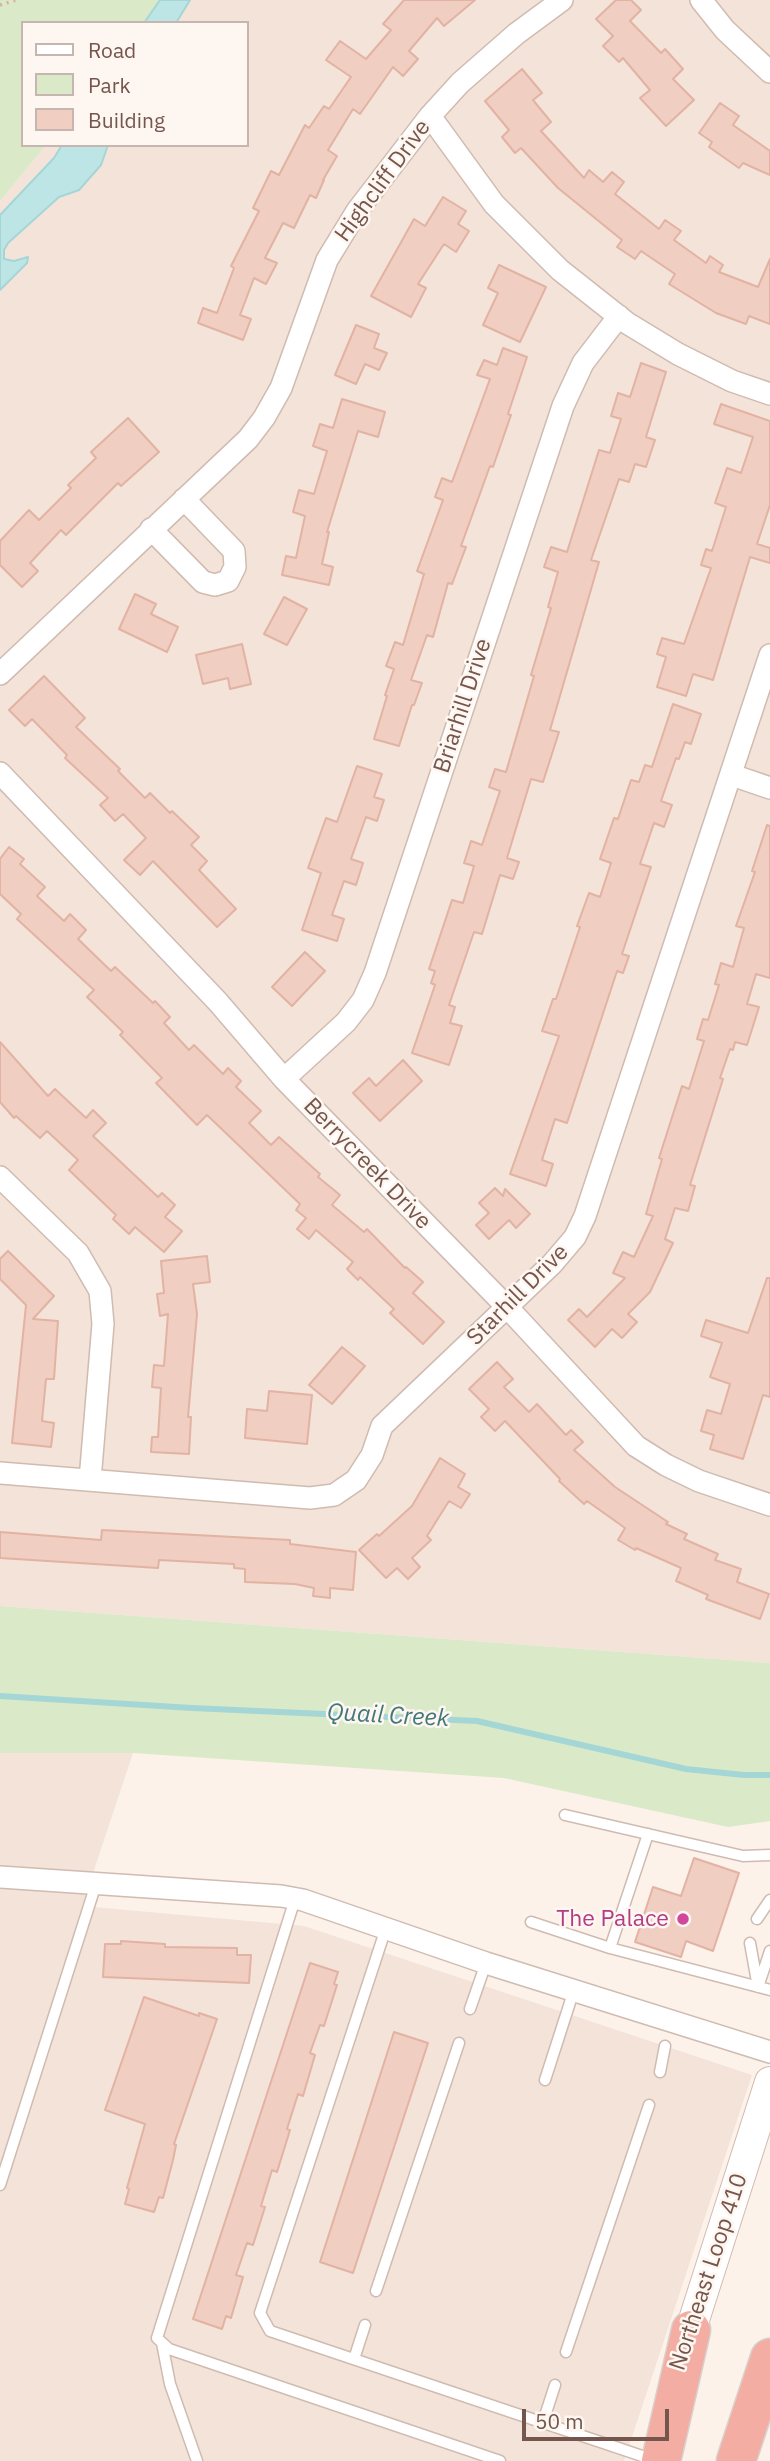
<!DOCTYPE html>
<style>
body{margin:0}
#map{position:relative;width:770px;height:2461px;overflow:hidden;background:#fcf2e9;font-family:"IBM Plex Sans",sans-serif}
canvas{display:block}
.legend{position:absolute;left:21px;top:21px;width:228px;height:126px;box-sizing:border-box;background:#fef6f0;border:2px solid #c7b6af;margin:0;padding:9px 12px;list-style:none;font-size:21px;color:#75564d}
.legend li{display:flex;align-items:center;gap:14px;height:35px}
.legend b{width:35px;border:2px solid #c7b6af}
.scale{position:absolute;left:522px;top:2409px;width:147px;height:32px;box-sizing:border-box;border:4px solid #75564d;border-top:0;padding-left:9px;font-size:21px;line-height:24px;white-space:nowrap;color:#75564d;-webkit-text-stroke:5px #fef6f0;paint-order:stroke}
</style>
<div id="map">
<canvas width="770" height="2461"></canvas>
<ul class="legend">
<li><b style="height:9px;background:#fff"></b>Road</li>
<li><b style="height:19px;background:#dae9c8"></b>Park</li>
<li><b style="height:19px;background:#f0cec2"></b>Building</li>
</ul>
<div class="scale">50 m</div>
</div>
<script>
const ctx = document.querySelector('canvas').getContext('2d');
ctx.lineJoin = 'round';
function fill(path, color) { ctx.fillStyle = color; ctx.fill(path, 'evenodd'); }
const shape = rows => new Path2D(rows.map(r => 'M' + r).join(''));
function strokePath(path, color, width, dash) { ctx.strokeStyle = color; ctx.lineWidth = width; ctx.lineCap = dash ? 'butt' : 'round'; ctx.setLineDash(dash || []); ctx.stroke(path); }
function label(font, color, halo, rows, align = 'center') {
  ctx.font = font + ' "IBM Plex Sans",sans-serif'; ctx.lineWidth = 5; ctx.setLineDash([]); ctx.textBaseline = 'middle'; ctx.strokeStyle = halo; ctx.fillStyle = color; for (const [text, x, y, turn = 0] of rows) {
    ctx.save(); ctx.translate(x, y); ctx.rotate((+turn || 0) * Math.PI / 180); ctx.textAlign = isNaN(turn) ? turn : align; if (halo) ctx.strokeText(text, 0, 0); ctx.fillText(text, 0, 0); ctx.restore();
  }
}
fill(shape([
 [162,0,770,0,770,1663,0,1606,0,201,46,145,247,145,247,23,144,23],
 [0,1753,133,1753,82,1906,304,1926,752,2075,624,2461,0,2461]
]), '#f3e3d8');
fill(shape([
 [0,0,162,0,144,23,23,23,23,145,46,145,0,201],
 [0,1606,770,1663,770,1821,728,1827,504,1778,133,1753,0,1753]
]), '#dae9c8');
const water = shape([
 [160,0,190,0,176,23,144,23,160,0],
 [62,145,108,145,101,165,79,190,59,197,8,243,4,250,4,259,14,261,28,257,27,263,0,290,0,215,54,158,62,145]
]);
fill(water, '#bee5e5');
strokePath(water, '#a5d6d6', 2);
strokePath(shape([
 [0,1696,192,1708,477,1721,686,1769,744,1775,770,1775]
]), '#a5d6d6', 6);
const building = shape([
 [404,0,475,0,444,26,437,18,409,51,418,59,403,76,393,67,360,114,353,109,328,150,337,156,323,180,324,180,316,198,310,195,294,228,283,223,265,258,277,263,266,284,254,278,240,315,251,319,243,340,198,323,203,308,217,313,234,268,231,266,259,211,253,208,271,171,279,175,305,125,309,128,324,106,329,109,351,77,326,60,340,41,366,59,391,30,383,24,404,0],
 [616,0,631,0,641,10,630,21,661,53,665,49,683,69,673,79,694,100,666,126,640,98,650,90,623,58,619,62,603,46,613,36,596,19,616,0],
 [522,69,542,93,533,100,551,122,541,131,584,178,589,170,603,182,612,172,624,182,615,194,659,229,665,220,681,231,674,240,706,263,710,256,723,265,719,272,758,287,770,259,770,324,749,316,746,324,716,313,669,284,675,274,641,251,635,259,617,247,622,240,558,188,521,148,515,153,502,137,509,130,485,101,522,69],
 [720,103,739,116,733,125,770,151,770,175,743,163,739,168,709,147,712,142,699,133,720,103],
 [443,197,466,211,458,224,469,231,456,252,444,244,418,284,426,288,411,317,371,296,414,219,425,226,443,197],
 [499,265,546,287,520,342,483,325,498,293,488,288,499,265],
 [356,325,379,334,374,348,387,353,379,370,365,364,356,384,335,375,356,325],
 [503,348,527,357,508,414,511,415,493,467,490,466,461,546,466,547,452,584,448,583,433,637,427,635,411,680,422,683,414,705,412,705,399,746,374,739,387,696,385,695,394,669,386,666,395,642,403,645,424,574,417,571,443,500,435,497,442,478,452,482,490,379,477,375,484,360,497,365,503,348],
 [641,363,666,372,646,437,655,440,646,467,635,464,629,482,619,479,591,560,599,562,550,730,559,732,543,782,531,779,507,858,519,862,513,879,500,875,482,934,474,932,449,1005,455,1007,450,1023,462,1026,449,1065,412,1053,435,985,431,983,435,971,429,969,452,900,463,903,474,866,464,863,471,841,482,845,500,791,489,787,495,769,506,772,534,676,531,675,551,608,548,607,558,572,544,567,551,547,567,552,599,450,610,453,621,419,611,416,618,393,630,397,641,363],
 [342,399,385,412,378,437,358,431,327,532,329,532,322,564,333,567,329,585,282,575,286,556,296,558,305,516,293,512,299,490,314,494,327,451,313,446,320,424,333,428,342,399],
 [721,404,770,421,770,505,757,544,770,548,770,563,750,557,713,680,693,674,686,696,657,687,666,657,657,654,662,638,684,644,711,568,701,565,706,549,712,551,726,507,715,503,727,468,741,473,753,437,714,424,721,404],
 [128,418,159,452,121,486,118,483,66,535,61,530,30,563,38,571,22,587,0,565,0,541,29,510,39,520,71,488,68,485,96,458,91,452,128,418],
 [135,594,156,604,151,614,178,627,167,652,119,629,135,594],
 [284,597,307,609,287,645,264,634,284,597],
 [242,644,251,684,230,689,228,678,203,684,196,655,242,644],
 [44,676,85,718,76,727,120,769,118,771,145,798,150,793,170,813,172,811,199,837,191,845,207,861,199,870,236,909,217,927,153,861,140,875,124,860,146,838,123,814,115,821,100,805,108,798,65,758,67,755,32,719,25,726,9,710,44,676],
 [673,704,701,714,691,744,685,742,679,759,676,758,661,801,672,805,664,827,654,823,640,864,651,867,622,954,629,956,623,973,617,971,567,1123,555,1119,542,1160,553,1164,546,1186,510,1174,559,1036,542,1031,553,999,556,999,580,927,577,926,589,893,600,897,611,863,600,859,614,818,618,819,631,780,639,782,645,765,652,767,673,704],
 [357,766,382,774,374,797,384,800,377,821,366,817,351,859,363,863,356,885,344,881,332,915,344,919,337,941,302,930,321,873,308,868,326,818,337,822,357,766],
 [767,825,770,826,770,978,756,974,747,1004,759,1007,747,1045,735,1042,733,1050,730,1049,720,1078,723,1079,690,1185,695,1186,688,1211,675,1208,665,1239,673,1243,650,1292,628,1314,637,1322,622,1338,612,1329,595,1347,568,1320,579,1309,587,1317,625,1278,613,1273,623,1252,634,1257,653,1216,646,1214,662,1159,659,1158,682,1086,689,1089,704,1041,697,1039,703,1019,708,1020,719,985,715,984,721,963,733,967,744,928,736,926,755,872,752,871,767,825],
 [9,847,24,859,20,864,45,887,37,896,64,921,70,914,86,930,78,939,111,971,115,967,153,1003,155,1001,170,1017,164,1023,189,1050,194,1045,223,1074,228,1068,241,1081,236,1087,261,1111,249,1123,271,1145,279,1137,320,1174,318,1177,340,1195,332,1205,364,1232,367,1229,405,1268,406,1267,423,1282,413,1293,444,1322,423,1344,390,1313,394,1309,360,1277,358,1280,347,1269,353,1262,316,1230,309,1239,297,1229,306,1218,296,1210,300,1204,207,1115,197,1125,156,1083,162,1078,120,1035,123,1032,87,997,94,990,17,919,21,914,0,894,0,859,9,847],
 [305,952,325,971,292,1006,272,987,305,952],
 [0,1042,48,1096,55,1089,86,1118,93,1110,106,1123,93,1136,158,1197,162,1193,175,1205,165,1217,182,1231,164,1252,135,1227,129,1234,113,1219,116,1215,69,1170,78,1160,47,1131,40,1138,16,1116,14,1118,0,1102,0,1042],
 [403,1060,422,1081,380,1121,353,1093,369,1078,376,1086,403,1060],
 [495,1188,503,1196,505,1189,530,1214,516,1228,509,1220,489,1239,476,1225,489,1213,479,1203,495,1188],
 [8,1251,54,1296,33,1319,58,1321,54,1379,46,1379,42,1421,54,1423,51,1447,12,1443,26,1305,0,1279,0,1259,8,1251],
 [207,1256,210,1282,193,1284,197,1314,188,1417,191,1417,189,1454,151,1452,152,1437,158,1437,161,1388,152,1387,154,1365,164,1366,168,1314,160,1316,157,1294,164,1293,161,1261,207,1256],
 [767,1278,770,1278,770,1397,763,1395,743,1459,710,1449,714,1435,701,1431,707,1410,721,1414,730,1384,710,1377,722,1343,701,1336,706,1320,748,1333,767,1278],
 [342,1347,365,1366,332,1404,309,1385,342,1347],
 [497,1362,513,1379,504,1387,529,1412,537,1404,566,1435,571,1430,583,1442,574,1450,615,1487,668,1522,666,1524,687,1534,684,1539,718,1554,715,1560,741,1569,737,1582,769,1594,760,1619,706,1599,708,1595,676,1581,681,1568,636,1548,635,1550,618,1540,625,1528,587,1501,584,1504,559,1481,560,1479,505,1421,495,1431,481,1417,489,1409,469,1389,497,1362],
 [269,1391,312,1395,307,1444,245,1438,247,1409,267,1411,269,1391],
 [440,1458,465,1474,458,1487,470,1494,461,1508,449,1501,427,1536,431,1540,412,1558,420,1567,408,1579,397,1568,386,1578,359,1550,377,1534,379,1536,412,1506,440,1458],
 [102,1530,290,1540,290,1544,356,1552,353,1590,330,1588,330,1598,313,1596,314,1588,295,1584,245,1582,245,1569,234,1568,234,1564,159,1560,158,1568,0,1558,0,1532,101,1540,102,1530],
 [694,1858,739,1873,713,1951,686,1941,681,1957,635,1942,653,1887,681,1896,694,1858],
 [121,1941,165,1944,165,1947,237,1948,237,1955,251,1955,249,1983,103,1977,105,1944,121,1944,121,1941],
 [310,1963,338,1972,334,1984,337,1985,324,2026,320,2025,310,2053,315,2055,303,2096,298,2094,287,2129,290,2130,277,2172,272,2170,261,2206,265,2207,253,2245,247,2243,236,2275,243,2277,231,2318,226,2316,222,2329,193,2319,310,1963],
 [144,1997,199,2016,199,2013,217,2019,174,2144,176,2145,173,2160,163,2198,159,2197,154,2212,125,2204,129,2189,127,2188,145,2124,105,2110,144,1997],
 [394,2032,428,2043,353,2273,320,2262,394,2032]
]);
fill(building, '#f0cec2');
strokePath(building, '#e2b2a3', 2);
const service = shape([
 [565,1815,743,1856,770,1855],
 [295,1899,157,2338,169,2349,500,2461],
 [757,1919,770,1900],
 [531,1922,610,1948,648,1834],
 [386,1928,260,2313,270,2331,648,2458],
 [750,1943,758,1987],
 [610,1948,770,1990],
 [759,1984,770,1951],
 [470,2009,486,1963],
 [660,2072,665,2046],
 [545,2080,574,1990],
 [0,2185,96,1884],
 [376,2291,459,2043],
 [162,2343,170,2384,197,2461],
 [566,2352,649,2105],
 [354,2359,365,2325],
 [543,2422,555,2385]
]);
const minor = shape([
 [701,0,725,30,770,72],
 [430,116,494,204,560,270,627,323,678,354,732,381,770,394],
 [151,529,203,582,215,585,228,581,235,567,234,551,184,499],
 [0,674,248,439,264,418,281,388,327,260,357,211,430,116,460,83,516,34,562,0],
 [0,773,218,1002,284,1079,507,1307,636,1446,666,1465,699,1481,770,1505],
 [732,775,770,788],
 [284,1079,346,1022,363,1000,375,973,563,406,583,363,619,316],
 [0,1177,78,1253,100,1291,103,1324,90,1480],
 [0,1473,310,1498,334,1495,356,1480,372,1455,382,1426,552,1264,575,1237,585,1216,770,655],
 [0,1877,281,1896,303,1900,486,1963,770,2052]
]);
const secondary = shape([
 [684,2351,770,2082]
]);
const motorway = shape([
 [661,2461,691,2330],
 [736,2461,770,2358]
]);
strokePath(service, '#d0bbb1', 13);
strokePath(minor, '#d0bbb1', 24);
strokePath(secondary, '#d2baaf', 32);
strokePath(motorway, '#d8d0cd', 41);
strokePath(shape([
 [0,5,16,0]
]), '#d5b1a4', 3.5, [2, 5]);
strokePath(service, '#fff', 10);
strokePath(minor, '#fff', 21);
strokePath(secondary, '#fff', 30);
strokePath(motorway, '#f3ada3', 38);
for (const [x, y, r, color] of [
 [683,1919,7,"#d1479c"]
]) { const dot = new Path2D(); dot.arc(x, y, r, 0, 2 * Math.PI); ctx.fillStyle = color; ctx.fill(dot); strokePath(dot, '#fef6f0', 2.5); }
label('23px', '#75564d', '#fef6f0', [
 ["Highcliff Drive",383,181,-54],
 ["Briarhill Drive",463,706,-72],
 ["Berrycreek Drive",367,1164,46],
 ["Starhill Drive",518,1295,-45],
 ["Northeast Loop 410",709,2272,-72]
]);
label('23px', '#b23c85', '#fef6f0', [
 ["The Palace",669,1919]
], 'right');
label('italic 24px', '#417879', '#fef6f0', [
 ["Quail Creek",388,1716,3]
]);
</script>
